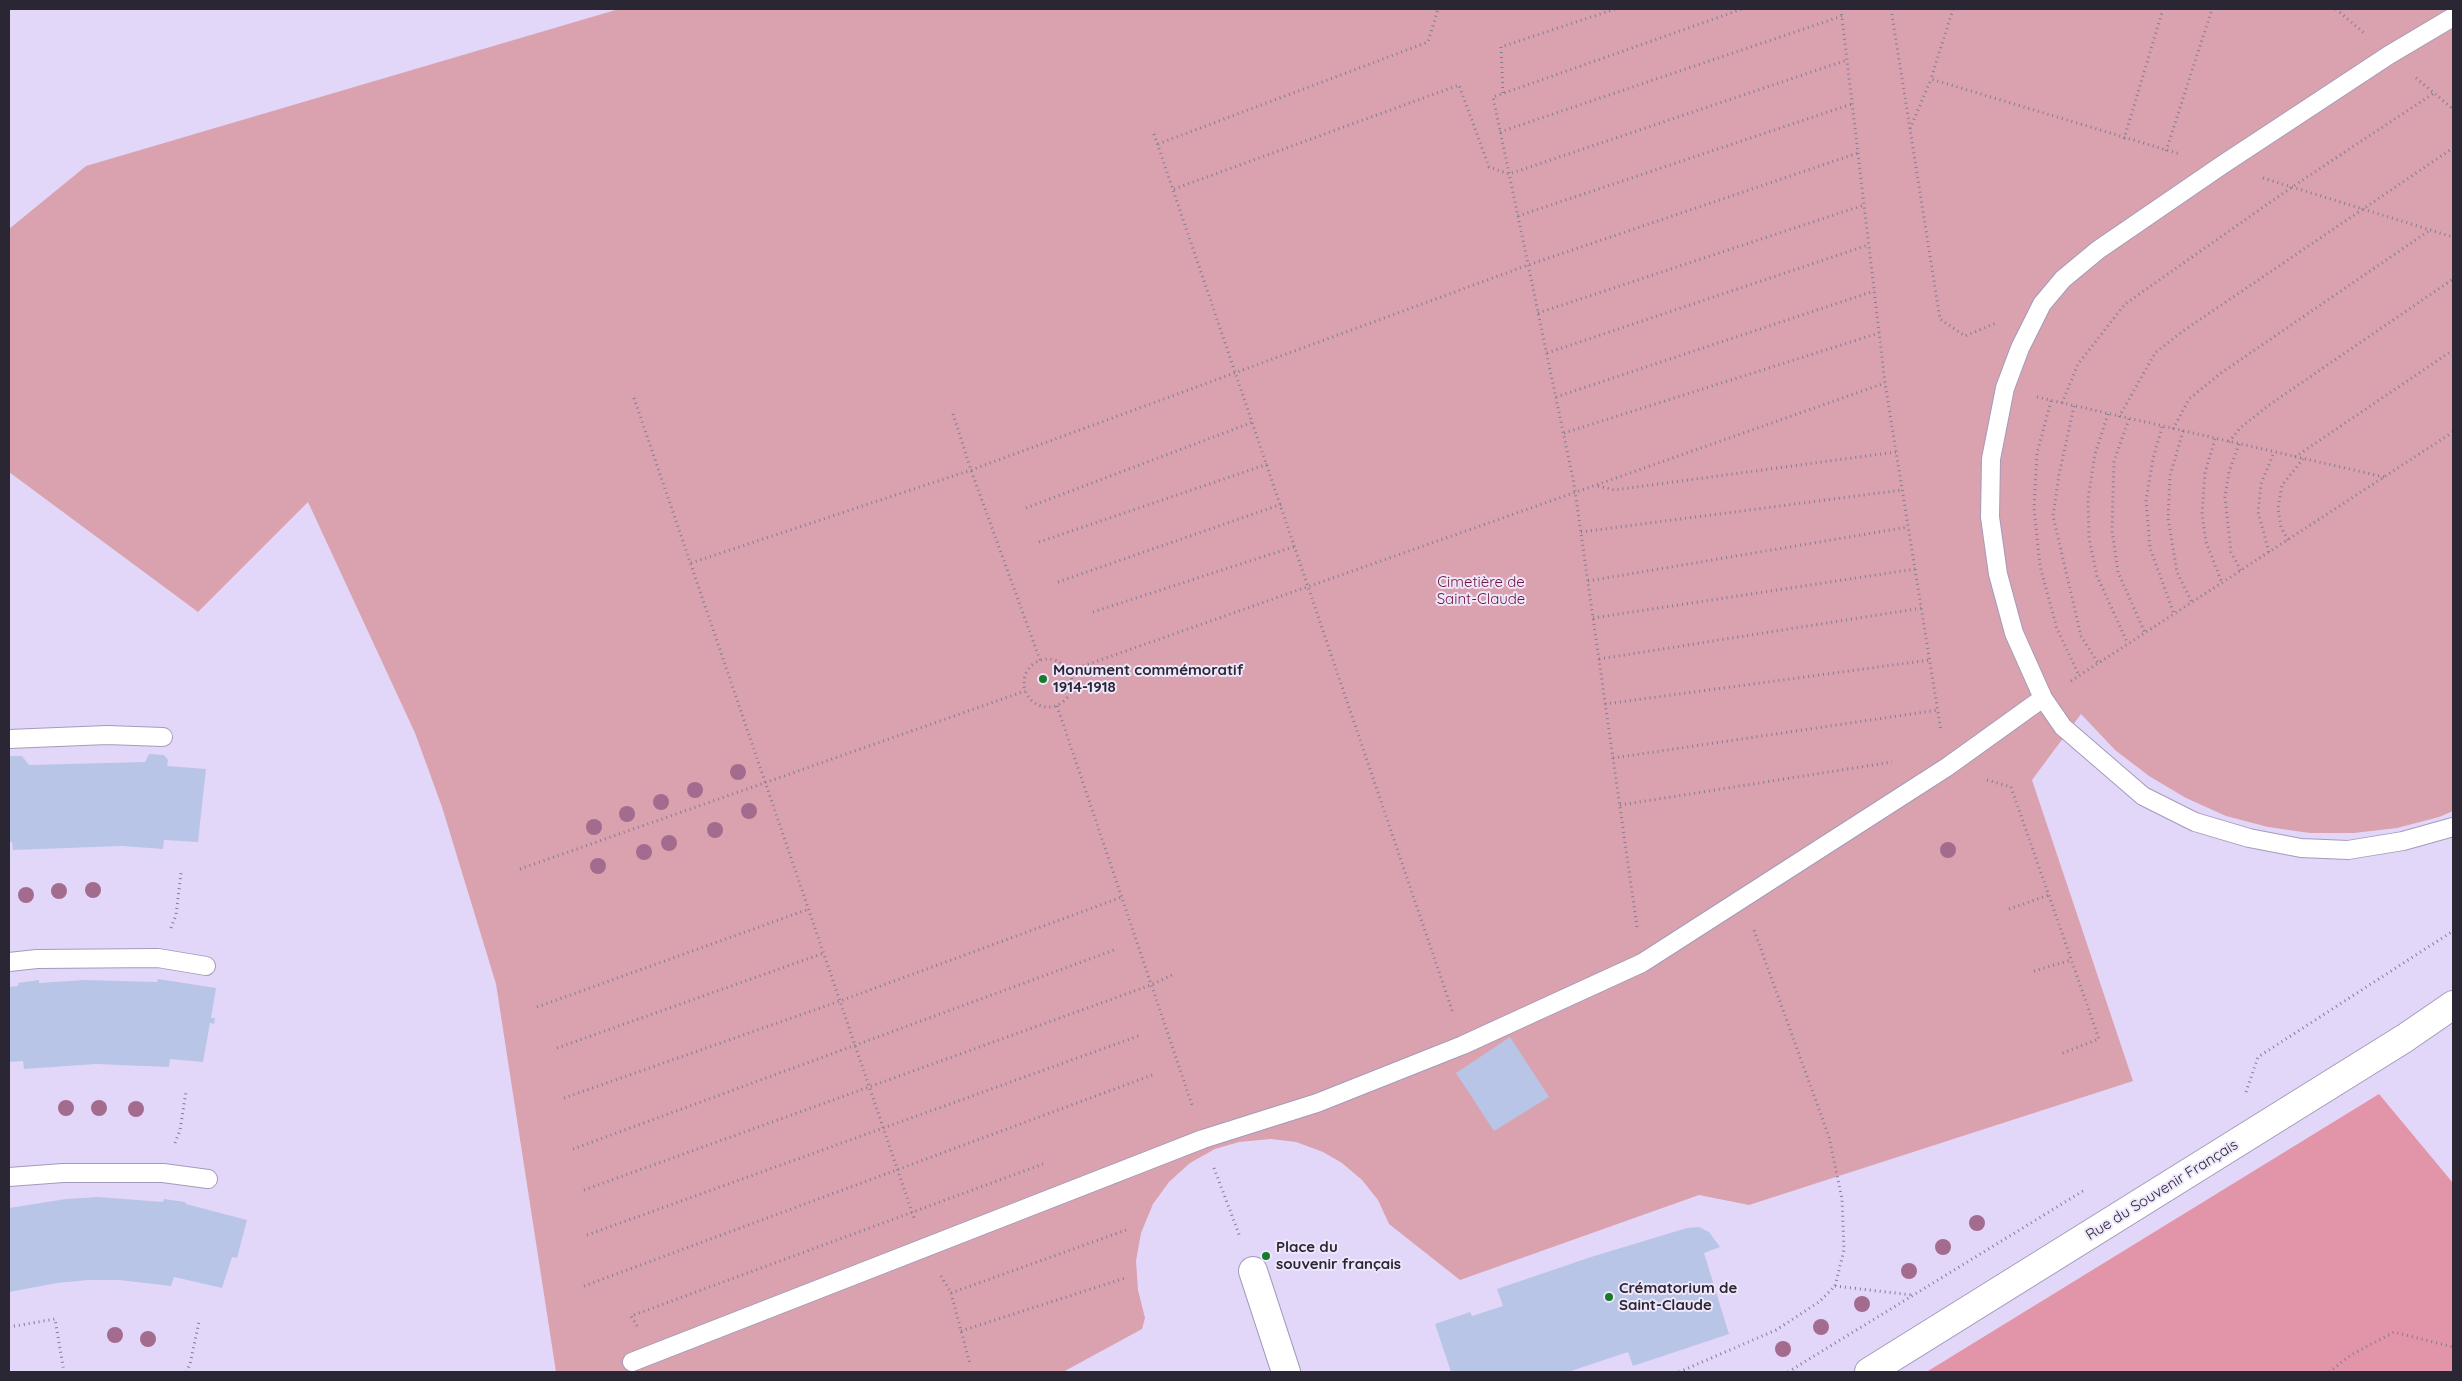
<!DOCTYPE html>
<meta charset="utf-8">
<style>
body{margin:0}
#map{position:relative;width:2462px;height:1381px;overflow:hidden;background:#e3d7f9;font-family:Quicksand,sans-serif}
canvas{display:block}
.frame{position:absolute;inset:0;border:10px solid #2b2633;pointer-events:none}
</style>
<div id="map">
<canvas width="2462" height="1381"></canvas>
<div class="frame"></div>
</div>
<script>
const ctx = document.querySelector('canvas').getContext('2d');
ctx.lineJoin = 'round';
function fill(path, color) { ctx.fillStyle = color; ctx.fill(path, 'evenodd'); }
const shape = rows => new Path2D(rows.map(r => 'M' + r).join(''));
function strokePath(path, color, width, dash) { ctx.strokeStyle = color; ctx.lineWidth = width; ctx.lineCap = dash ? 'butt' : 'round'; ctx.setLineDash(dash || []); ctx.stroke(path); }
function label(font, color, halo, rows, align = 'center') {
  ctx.font = font + ' Quicksand,sans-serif'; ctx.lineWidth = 4; ctx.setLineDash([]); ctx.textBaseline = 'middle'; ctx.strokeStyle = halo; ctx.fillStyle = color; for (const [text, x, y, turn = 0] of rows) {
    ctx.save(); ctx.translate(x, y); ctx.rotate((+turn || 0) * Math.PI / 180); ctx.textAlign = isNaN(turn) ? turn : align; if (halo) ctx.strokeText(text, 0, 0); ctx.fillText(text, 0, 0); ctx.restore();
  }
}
fill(shape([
 [619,9,2453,9,2453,811,2439,817,2397,828,2354,833,2310,833,2268,827,2226,816,2186,798,2149,776,2115,750,2081,714,2032,780,2133,1081,1749,1205,1699,1195,1460,1280,1389,1224,1378,1200,1362,1180,1342,1163,1323,1152,1296,1142,1271,1139,1239,1142,1215,1149,1190,1163,1169,1182,1153,1204,1141,1233,1136,1261,1138,1290,1145,1318,1142,1329,1063,1372,556,1372,496,984,442,807,415,733,308,502,198,612,9,472,9,229,86,166]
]), '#daa2af');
fill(shape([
 [2379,1094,2453,1183,2453,1372,1928,1371]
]), '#e294a8');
fill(shape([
 [149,754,164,755,168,760,167,766,206,769,198,842,164,840,163,849,122,846,13,850,12,842,9,842,9,759,11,756,22,756,29,765,145,762],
 [158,979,216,988,211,1018,215,1018,214,1024,210,1023,203,1062,170,1059,169,1067,96,1064,24,1069,23,1061,9,1062,9,987,18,986,18,983,39,980,39,983,85,980,157,982],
 [1510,1037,1549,1097,1494,1131,1456,1073],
 [98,1197,163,1202,164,1199,185,1202,186,1204,247,1220,237,1258,232,1257,222,1288,174,1277,171,1286,119,1280,88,1280,57,1283,9,1292,9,1208,66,1199],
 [1699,1227,1709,1232,1720,1247,1704,1253,1729,1334,1633,1366,1628,1352,1568,1372,1451,1372,1435,1324,1470,1312,1472,1316,1503,1306,1497,1289,1591,1257,1687,1228]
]), '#b9c5e6');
const lane = shape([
 [2453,17,2389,55,2222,165,2098,250,2063,279,2042,304,2020,348,2005,388,1991,459,1990,517,1998,574,2014,633,2043,698,2063,727,2143,796,2195,822,2249,838,2301,848,2348,850,2403,841,2453,827],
 [9,739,107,735,163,737],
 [9,962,37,959,158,958,206,966],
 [9,1177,63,1173,163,1173,208,1179],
 [632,1362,1203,1139,1317,1103,1463,1045,1642,963,1947,767,2043,698]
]);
const street = shape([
 [1253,1271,1286,1372],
 [1869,1372,2405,1038,2453,1005]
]);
strokePath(lane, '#a59aba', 20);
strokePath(street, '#a59aba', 30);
strokePath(shape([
 [1841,9,1885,383,1941,731],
 [1891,9,1940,319,1965,336,1996,323],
 [1953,9,1931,79,2180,154],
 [2336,9,2364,33],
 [2416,78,2453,109],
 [1503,93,1501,47,1615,9],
 [1910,129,1931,79],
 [1500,132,1842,16],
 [1154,134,1453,1013],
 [2124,139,2163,9],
 [1158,144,1428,42,1438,9],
 [2166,151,2212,9],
 [2263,178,2453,237],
 [1174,189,1459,85,1489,167,1509,174,1847,60],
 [1518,216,1852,104],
 [1538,313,1864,205],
 [1547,353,1868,245],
 [1556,397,1874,291],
 [2037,397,2384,477],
 [634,398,914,1218],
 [2051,401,2037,453,2034,508,2040,566,2057,629,2079,675],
 [2062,403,2078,364,2125,304,2292,187,2434,93],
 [2074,406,2059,475,2053,516,2081,636,2098,663],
 [953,414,971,470,1040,660],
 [2108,414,2095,454,2088,499,2089,538,2097,576,2128,644],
 [2119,417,2155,353,2183,331,2453,148],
 [2129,419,2114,461,2112,530,2118,572,2145,633],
 [2162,427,2153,459,2146,500,2150,548,2174,614],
 [2173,429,2189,399,2221,373,2430,230],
 [2183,431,2170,476,2168,518,2177,572,2192,603],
 [1564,433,1879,333],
 [2215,439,2205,473,2202,514,2206,542,2222,583],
 [2229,442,2240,428,2269,405,2453,279],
 [2239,444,2229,472,2225,497,2231,552,2241,571],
 [2295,457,2453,350],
 [1598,486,1614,490,1896,452],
 [1026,508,1253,422],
 [1581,532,1902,490],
 [2288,540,2281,527,2278,508,2282,485,2303,459],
 [1039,542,1268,464],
 [2269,552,2258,512,2261,484,2274,452],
 [691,563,971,470,1528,265,1858,153],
 [1588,581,1908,527],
 [1058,582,1282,504],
 [1093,612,1296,546],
 [1593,618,1915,569],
 '1024 683a24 24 0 1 1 48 0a24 24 0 1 1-48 0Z',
 [1599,659,1922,608],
 [1069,671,1885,383],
 [2071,681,2453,432],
 [1605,704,1930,660],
 [1057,706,1193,1108],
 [1613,758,1938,710],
 [1987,780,2011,787,2099,1039,2060,1054],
 [1620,805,1892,762],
 [520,869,1025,691],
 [2009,909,2049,895],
 [1637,927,1574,484,1493,97,1742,9],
 [171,928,176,915,181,873],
 [2034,971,2071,960],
 [537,1007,809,909],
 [557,1048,824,953],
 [2246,1092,2258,1057,2453,931],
 [564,1098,840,1001,1122,897],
 [175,1143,180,1130,186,1092],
 [573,1149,1114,950],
 [1214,1168,1240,1237],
 [584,1190,1151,985,1174,974],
 [587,1235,1141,1035],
 [941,1276,951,1293,970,1364],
 [584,1286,1155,1074],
 [1835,1286,1912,1295],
 [951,1293,1129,1229],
 [637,1326,631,1316,1043,1164],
 [9,1327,55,1319,64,1372],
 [961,1331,1125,1278],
 [186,1372,190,1364,199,1322],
 [1679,1372,1776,1330,1819,1302,1835,1286,1844,1250,1842,1199,1829,1137,1754,930],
 [1788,1372,2083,1191],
 [2329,1372,2351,1355,2394,1332,2453,1347]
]), '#847c93', 3, [1, 4]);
strokePath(lane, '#fff', 18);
strokePath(street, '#fff', 28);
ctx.fillStyle = '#a36b8e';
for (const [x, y] of [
 [738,772],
 [695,790],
 [661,802],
 [749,811],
 [627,814],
 [594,827],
 [715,830],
 [669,843],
 [1948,850],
 [644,852],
 [598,866],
 [93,890],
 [59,891],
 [26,895],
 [66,1108],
 [99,1108],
 [136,1109],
 [1977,1223],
 [1943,1247],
 [1909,1271],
 [1862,1304],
 [1821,1327],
 [115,1335],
 [148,1339],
 [1783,1349]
]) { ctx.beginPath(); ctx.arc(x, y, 8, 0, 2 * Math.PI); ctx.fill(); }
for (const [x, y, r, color] of [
 [1043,679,5,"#177b2e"],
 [1266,1256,5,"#177b2e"],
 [1609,1297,5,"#177b2e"]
]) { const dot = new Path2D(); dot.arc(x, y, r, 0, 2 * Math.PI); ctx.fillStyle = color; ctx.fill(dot); strokePath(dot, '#eee7fc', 2); }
label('15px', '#6f1337', '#eee7fc', [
 ["Cimetière de",1481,582],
 ["Saint-Claude",1481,599]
]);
label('bold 15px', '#2b2633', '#eee7fc', [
 ["Monument commémoratif",1053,670],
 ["1914-1918",1053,687],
 ["Place du",1276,1247],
 ["souvenir français",1276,1264],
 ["Crématorium de",1619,1288],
 ["Saint-Claude",1619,1305]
], 'left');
label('15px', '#2b2633', '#eee7fc', [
 ["Rue du Souvenir Français",2162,1190,-32]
]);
</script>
